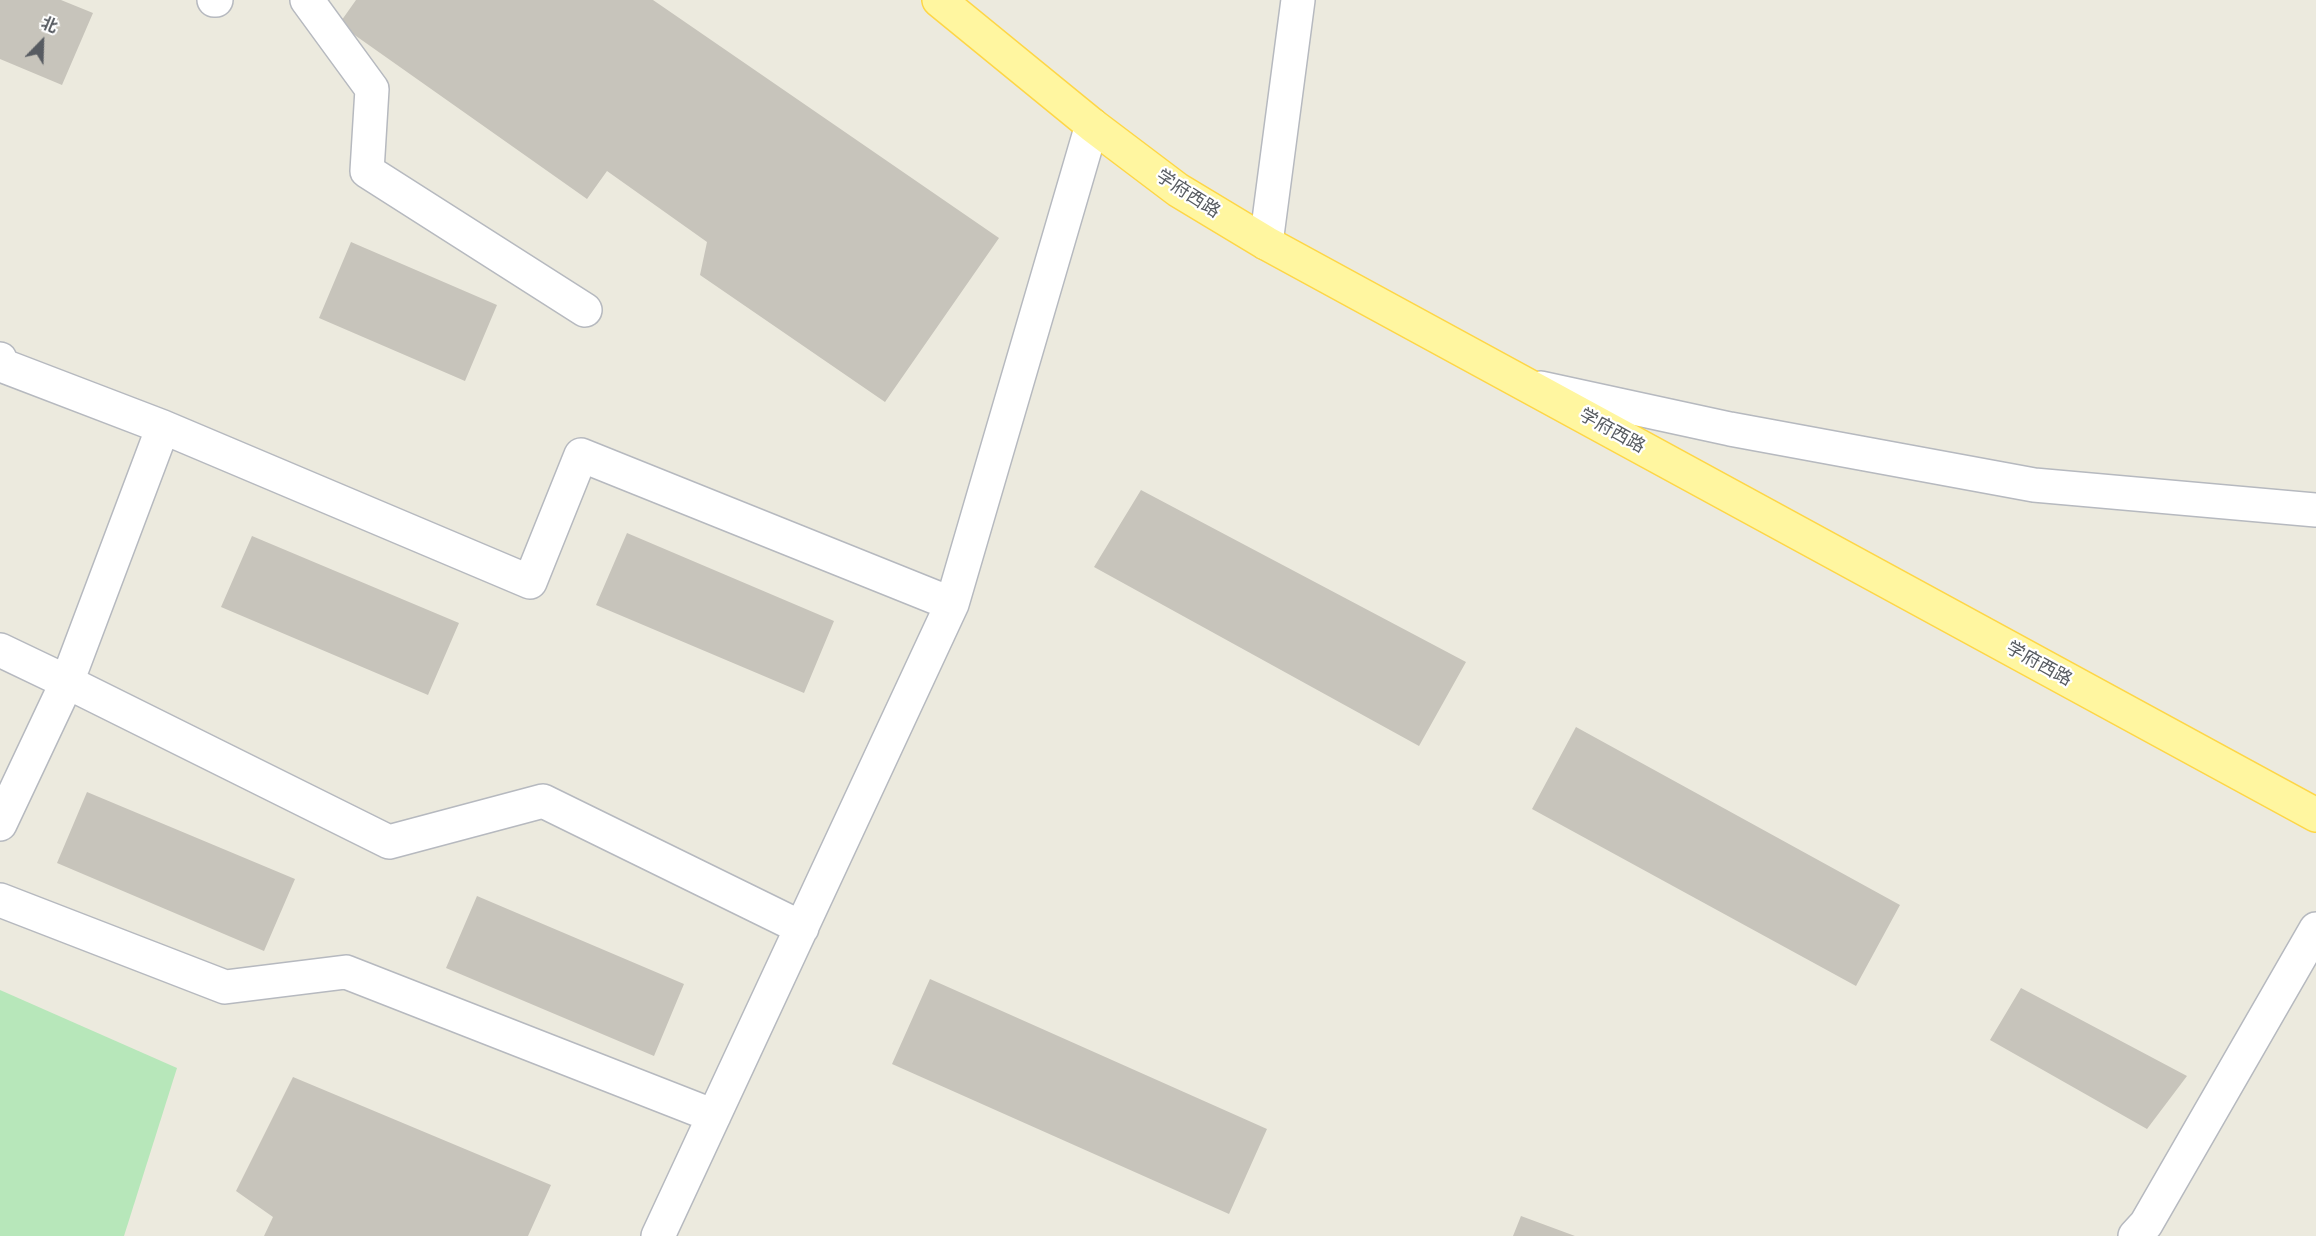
<!DOCTYPE html>
<meta charset="utf-8">
<style>
body{margin:0}
#map{position:relative;width:2316px;height:1236px;overflow:hidden;background:#eceade;font-family:Cabin,"Noto Sans SC",sans-serif}
canvas{display:block}
.north{position:absolute;left:12px;top:12px;width:60px;height:60px;-webkit-text-stroke:4px #fff;paint-order:stroke;rotate:23deg;font-size:16px;font-weight:700;line-height:24px;text-align:center;color:#575b61}
.north::after{content:'';display:block;margin:auto;width:21px;height:27px;background:#575b61;clip-path:polygon(50% 0,100% 100%,50% 72%,0 100%)}
</style>
<div id="map">
<canvas width="2316" height="1236"></canvas>
<div class="north">北</div>
</div>
<script>
const ctx = document.querySelector('canvas').getContext('2d');
ctx.lineJoin = 'round';
function fill(path, color) { ctx.fillStyle = color; ctx.fill(path, 'evenodd'); }
const shape = rows => new Path2D(rows.map(r => 'M' + r).join(''));
function strokePath(path, color, width, dash) { ctx.strokeStyle = color; ctx.lineWidth = width; ctx.lineCap = dash ? 'butt' : 'round'; ctx.setLineDash(dash || []); ctx.stroke(path); }
function label(font, color, halo, rows, align = 'center') {
  ctx.font = font + ' Cabin,"Noto Sans SC",sans-serif'; ctx.lineWidth = 4.5; ctx.setLineDash([]); ctx.textBaseline = 'middle'; ctx.strokeStyle = halo; ctx.fillStyle = color; for (const [text, x, y, turn = 0] of rows) {
    ctx.save(); ctx.translate(x, y); ctx.rotate((+turn || 0) * Math.PI / 180); ctx.textAlign = isNaN(turn) ? turn : align; if (halo) ctx.strokeText(text, 0, 0); ctx.fillText(text, 0, 0); ctx.restore();
  }
}
fill(shape([
 [0,990,177,1068,124,1236,0,1236]
]), '#b7e7ba');
fill(shape([
 [0,0,61,0,93,13,62,85,0,59],
 [356,0,653,0,999,238,885,402,700,275,707,242,607,171,587,199,339,24],
 [351,242,497,305,465,381,319,318],
 [1141,490,1466,662,1419,746,1094,567],
 [627,533,834,621,804,693,596,605],
 [252,536,459,623,428,695,221,607],
 [1576,727,1900,905,1856,986,1532,809],
 [87,792,295,879,264,951,57,863],
 [477,896,684,984,654,1056,446,968],
 [930,979,1267,1129,1229,1214,892,1064],
 [2021,988,2187,1076,2147,1129,1990,1040],
 [293,1077,551,1185,528,1236,264,1236,273,1217,236,1191],
 [1521,1216,1575,1236,1513,1236]
]), '#c7c4bb');
const minor = shape([
 [214,0,216,0],
 [307,0,372,89,367,171,585,310],
 [1266,243,1298,0],
 [0,359,1,365,163,427],
 [1541,388,1730,429,2034,485,2316,510],
 [0,650,67,682,163,427,530,582,581,455,952,604],
 [0,824,67,682,389,842,543,801,802,928],
 [0,900,225,987,346,972,714,1116],
 [658,1236,952,604,1092,125],
 [2135,1236,2146,1224,2316,929]
]);
const major = shape([
 [939,0,1092,125,1178,190,1266,243,2316,815]
]);
strokePath(minor, '#b6b9bf', 36);
strokePath(major, '#fed646', 36);
strokePath(minor, '#fff', 33);
strokePath(major, '#fff6a0', 33);
label('18px', '#575b61', '#fff', [
 ["学府西路",1188,194,33],
 ["学府西路",1612,431,29],
 ["学府西路",2039,664,29]
]);
</script>
